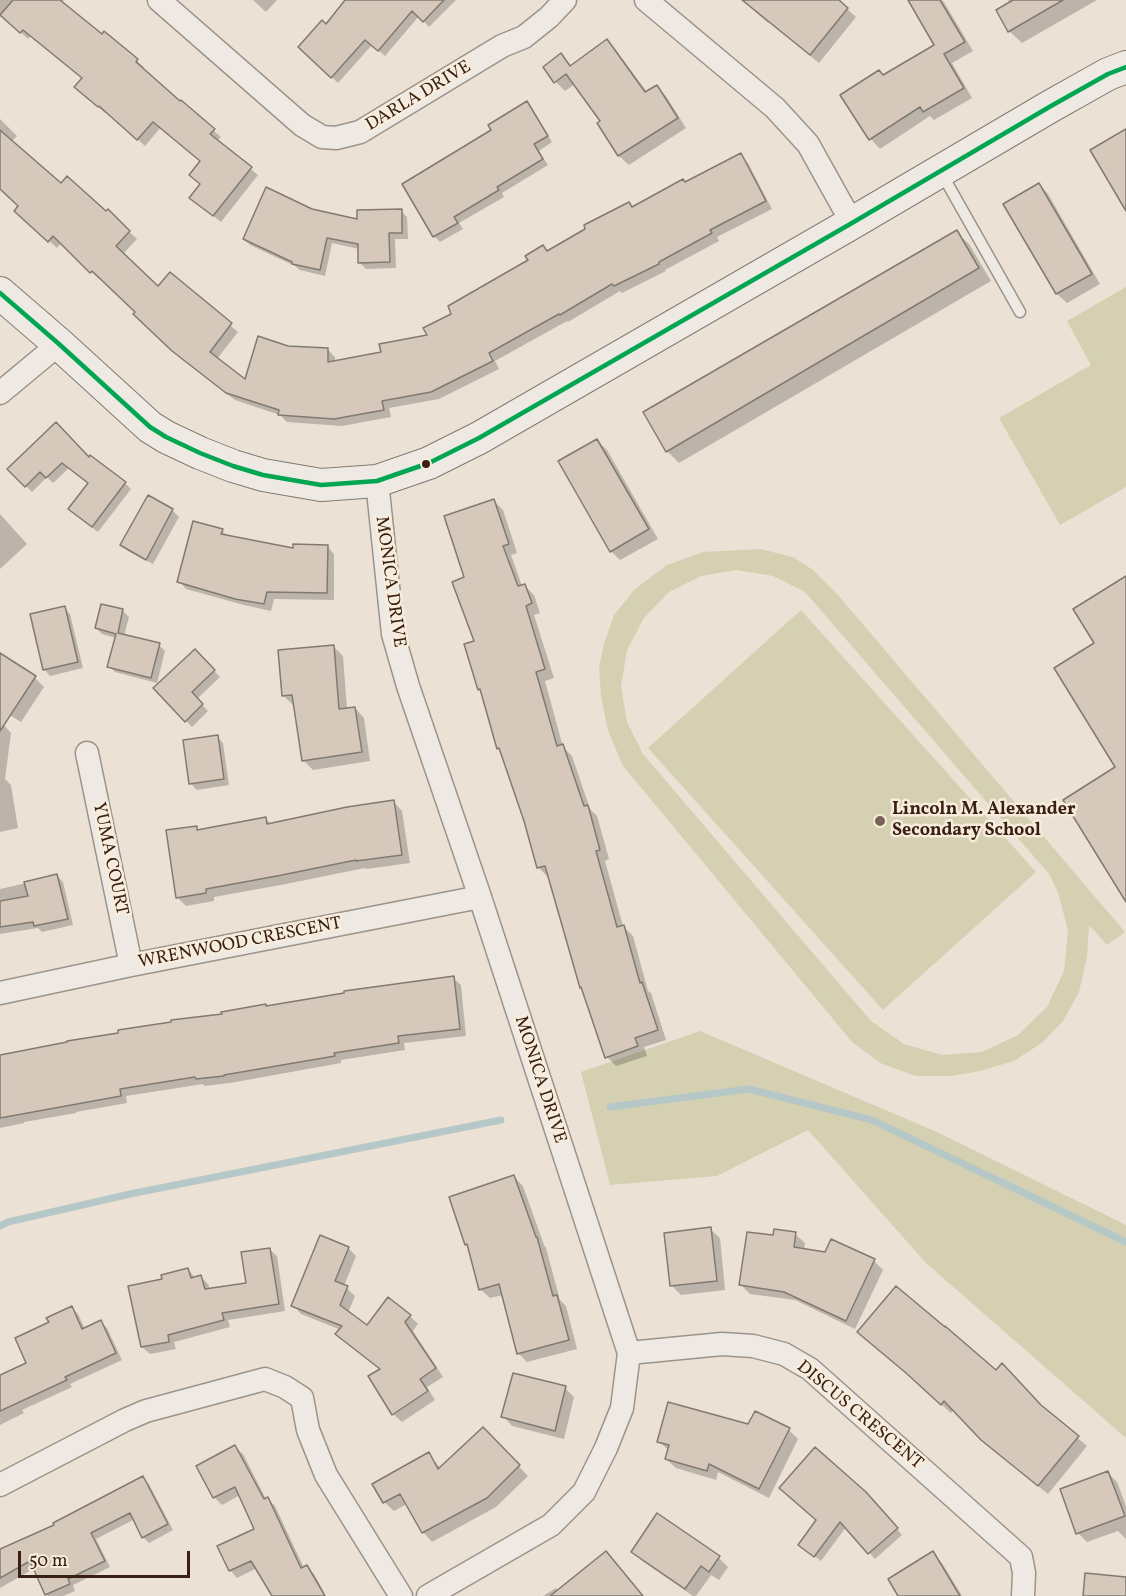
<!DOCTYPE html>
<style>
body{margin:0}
#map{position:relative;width:1126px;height:1596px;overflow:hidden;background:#ebe2d5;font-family:Vollkorn,serif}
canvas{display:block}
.scale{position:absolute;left:18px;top:1551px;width:172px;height:27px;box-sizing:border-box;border:3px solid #3a2012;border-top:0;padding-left:8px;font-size:18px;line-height:21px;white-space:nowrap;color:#3a2012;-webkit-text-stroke:4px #f8eddd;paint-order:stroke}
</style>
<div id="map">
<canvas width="1126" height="1596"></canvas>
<div class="scale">50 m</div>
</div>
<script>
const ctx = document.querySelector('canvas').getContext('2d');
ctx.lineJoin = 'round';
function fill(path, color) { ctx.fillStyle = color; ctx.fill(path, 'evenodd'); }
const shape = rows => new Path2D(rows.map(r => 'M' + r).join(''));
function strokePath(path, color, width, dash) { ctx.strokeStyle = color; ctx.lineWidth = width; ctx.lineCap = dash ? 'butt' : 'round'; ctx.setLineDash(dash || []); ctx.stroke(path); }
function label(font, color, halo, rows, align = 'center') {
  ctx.font = font + ' Vollkorn,serif'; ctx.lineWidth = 5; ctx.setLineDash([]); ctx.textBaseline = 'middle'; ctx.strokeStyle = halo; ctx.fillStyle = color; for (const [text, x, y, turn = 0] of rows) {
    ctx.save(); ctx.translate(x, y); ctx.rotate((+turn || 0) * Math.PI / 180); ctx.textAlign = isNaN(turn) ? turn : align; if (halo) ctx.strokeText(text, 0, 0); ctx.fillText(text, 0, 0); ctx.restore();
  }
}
fill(shape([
 [1126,287,1126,487,1060,525,999,418,1091,365,1067,321],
 [760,549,793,557,813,570,838,595,1125,932,1107,945,1089,925,1087,957,1079,992,1063,1021,1043,1042,1014,1061,980,1071,951,1076,916,1076,882,1064,853,1043,623,766,608,731,601,696,599,667,604,644,614,615,635,589,667,565,703,552],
 [737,570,773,576,805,592,1049,874,1058,892,1068,931,1064,971,1047,1007,1018,1035,982,1052,942,1055,904,1044,871,1021,643,754,627,722,621,686,627,650,644,618,669,592,701,576],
 [801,610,1036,872,883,1010,648,748],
 [700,1031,937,1132,1126,1225,1126,1438,926,1263,808,1130,717,1176,610,1185,581,1072]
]), '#d4d0b1');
fill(shape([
 [0,0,64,0,62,3,102,36,137,61,144,67,142,69,221,137,217,141,258,175,221,222,198,204,202,184,202,161,161,127,145,146,107,112,105,113,83,94,83,79,31,36,28,39,0,13],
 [253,0,277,0,266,12],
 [347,0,456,0,429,27,419,16,385,56,372,45,338,83,306,53],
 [742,0,837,0,856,17,819,63,769,22,768,23],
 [922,0,942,0,944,2,973,51,952,63,972,98,934,120,930,116,880,149,871,139,842,95,884,76,936,46],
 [1008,0,1097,0,1022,43,1009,31,1010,4],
 [607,41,616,50,647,92,656,86,666,96,686,128,629,165,619,156,599,123,602,121,575,84,565,91,556,82,545,67,561,55,572,66],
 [526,103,532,109,552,142,539,151,548,165,502,193,504,197,459,223,463,229,440,242,434,236,493,131],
 [0,119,17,136,11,142,61,185,107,213,108,212,137,239,122,255,158,288,170,274,238,332,217,359,245,381,288,347,328,350,335,357,335,362,382,353,429,336,453,315,530,261,543,247,549,252,629,204,633,208,685,184,741,155,748,163,772,209,717,237,719,241,665,270,666,271,622,293,620,291,568,322,567,321,495,361,499,369,439,399,389,408,391,417,342,426,287,422,280,415,235,400,182,359,137,312,100,278,99,279,61,243,57,248,23,218,20,206,0,188],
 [1039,184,1048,194,1100,284,1067,303,1057,294,1005,204],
 [312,211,359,221,401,211,407,217,408,239,395,239,396,268,366,269,360,263,359,249,332,243,325,276,300,270,295,266,250,245,244,239],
 [956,232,969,244,991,281,679,463,667,451],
 [597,441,607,450,658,539,620,560,611,551],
 [89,459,125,483,131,489,98,532,76,515,89,484,69,468,53,483,47,477,32,492,9,469],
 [148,497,173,511,179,517,153,564,128,551,122,545],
 [494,501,503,510,517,553,511,555,522,586,524,585,534,595,540,613,534,615,554,678,545,681,563,747,572,756,590,809,597,816,609,859,605,861,623,926,633,936,648,991,651,993,666,1040,644,1047,647,1056,616,1066,607,1057,549,876,548,877,538,867,525,820,502,752,498,748,483,692,480,689,476,642,465,578],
 [0,514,27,544,0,569],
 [222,530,228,537,294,550,327,546,334,554,334,600,274,599,271,611,244,605,186,589,179,581],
 [64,608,70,614,83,668,50,676,44,669],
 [123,611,129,617,124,636,159,645,165,651,157,683,115,672,109,666,116,638,102,634,96,628],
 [334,647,343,656,347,709,355,708,364,718,370,761,313,770,303,760,295,704,293,705,283,695],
 [195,651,220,677,197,699,208,711,192,727,156,688],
 [0,655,35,678,44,687,21,722,0,709],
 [0,724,3,724,11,733,5,779,11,785,18,828,0,832],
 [217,737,223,743,229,785,197,790,191,784],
 [394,802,402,811,410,863,367,869,365,868,286,884,214,897,214,901,186,906,177,897,196,827,199,831,266,819,271,825],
 [57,876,63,882,73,925,42,932,38,928,0,934,0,889],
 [453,978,461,985,466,1036,404,1043,405,1050,341,1060,341,1063,230,1083,204,1086,203,1084,126,1096,127,1103,76,1112,76,1113,24,1122,24,1123,0,1128,0,1056,267,1008],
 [514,1177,523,1186,544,1245,546,1248,560,1300,566,1306,577,1349,527,1362,518,1353,503,1295,490,1298,480,1289,469,1246,466,1244],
 [710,1229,720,1238,725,1290,681,1295,672,1286],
 [795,1234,805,1243,804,1250,874,1261,883,1270,855,1329,795,1300,750,1294,741,1285,774,1237],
 [348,1248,356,1256,344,1286,355,1296,348,1313,367,1327,410,1316,418,1324,413,1331,443,1377,427,1387,435,1400,402,1422,393,1414,381,1370,346,1342,337,1334,341,1330,301,1314,293,1305],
 [269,1249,277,1256,285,1311,228,1320,230,1327,174,1342,176,1349,150,1354,142,1347,164,1280,188,1269,195,1278,201,1277,208,1284,210,1290,248,1284],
 [72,1308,78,1314,85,1329,101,1322,107,1328,122,1360,70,1384,72,1387,22,1410,24,1413,0,1425,0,1377,28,1363,51,1323],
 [996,1372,1043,1408,1087,1446,1048,1494,993,1449,954,1409,951,1413,917,1382],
 [565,1388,574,1397,564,1439,512,1426,503,1416],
 [748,1426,789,1430,798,1439,769,1498,718,1472,716,1480,676,1468,666,1459,669,1451,659,1441],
 [483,1429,528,1476,496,1507,432,1542,423,1532,407,1504,394,1511,384,1502,429,1454,441,1469],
 [235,1447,243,1454,266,1499,268,1499,275,1506,304,1568,306,1567,314,1574,324,1592,318,1596,274,1596,257,1568,237,1578,230,1570,256,1530,240,1495,222,1505,214,1497],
 [1108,1473,1117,1482,1126,1506,1126,1539,1118,1531,1087,1542,1078,1533],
 [143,1478,149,1484,173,1530,149,1543,143,1537,135,1519,96,1539,110,1567,73,1585,75,1591,63,1596,48,1596,35,1568,0,1588,0,1551,56,1526],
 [872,1499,902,1535,875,1559,846,1527,821,1561,800,1545],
 [633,1552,719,1558,728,1567,719,1580,711,1575,696,1596,693,1596,642,1561],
 [606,1553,643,1596,543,1596,556,1588,558,1591],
 [933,1553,942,1563,962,1596,900,1596]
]), '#0003');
strokePath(shape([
 [610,1107,749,1089,872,1120,1126,1242],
 [0,1226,8,1222,130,1194,501,1120]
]), '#b6c7c7', 7);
const building = shape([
 [13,0,60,0,102,34,104,31,138,59,136,62,180,101,181,100,215,129,210,134,252,167,213,216,189,198,200,184,189,175,200,161,153,122,137,140,99,106,98,107,74,87,82,78,23,30,20,33,0,15,13,0],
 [345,0,444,0,423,22,412,11,378,51,365,40,331,78,298,47,322,20,326,24,345,0],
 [742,0,839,0,848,8,810,55,742,0],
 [908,0,940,0,965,42,944,54,964,88,923,112,920,107,869,140,840,95,879,70,883,75,934,45,908,0],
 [1013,0,1063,0,1008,32,996,10,1013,0],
 [607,39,645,92,657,85,678,118,618,156,597,123,600,121,566,74,554,83,543,67,561,53,570,66,607,39],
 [527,101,548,136,534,144,543,159,497,187,499,190,454,217,458,223,433,237,402,184,491,130,488,125,527,101],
 [1126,129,1126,211,1090,150,1126,129],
 [0,130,61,183,67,176,106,211,108,209,130,231,116,246,158,286,170,272,232,323,210,352,245,379,258,336,288,346,328,348,328,362,381,352,379,344,427,335,423,328,451,314,448,306,528,260,525,256,543,245,547,251,585,229,584,225,629,202,632,207,683,179,685,182,741,153,766,201,710,230,712,233,659,262,659,264,614,286,612,284,560,315,559,314,489,353,493,361,431,392,382,401,384,410,334,419,278,415,279,410,226,393,172,351,133,314,135,312,92,271,90,273,53,236,48,242,14,211,18,206,0,189,0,130],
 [1039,183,1092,274,1056,294,1003,204,1039,183],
 [266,187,312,209,357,219,357,210,402,209,402,233,389,233,390,262,358,263,358,244,327,238,320,270,292,264,292,262,243,239,266,187],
 [957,230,979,268,666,452,643,412,957,230],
 [56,422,89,457,90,455,126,482,92,527,68,509,88,483,62,463,46,478,40,472,25,487,7,469,56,422],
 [597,439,649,529,610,552,558,461,597,439],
 [148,495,173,509,146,560,120,545,148,495],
 [494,499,509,544,503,546,518,586,525,584,532,603,526,606,545,669,536,672,557,746,563,744,584,806,588,805,600,850,596,851,617,927,624,925,640,983,642,982,658,1030,635,1038,638,1046,605,1058,581,987,580,988,545,866,537,868,524,821,499,748,497,749,480,689,478,690,464,644,474,641,452,582,464,577,444,516,494,499],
 [193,521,223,529,221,534,293,548,293,544,328,545,327,593,267,592,264,604,235,599,177,582,193,521],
 [1126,576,1126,902,1063,800,1115,767,1054,668,1094,643,1073,609,1126,576],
 [101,604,123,609,118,633,160,643,151,678,107,667,116,634,95,628,101,604],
 [65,606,78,662,43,670,30,614,65,606],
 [334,645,339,709,355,707,362,752,302,761,292,695,282,696,278,650,334,645],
 [195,649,215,670,192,692,203,704,185,722,153,688,195,649],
 [0,653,36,676,0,731,0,653],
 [218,735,224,779,189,784,183,740,218,735],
 [394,800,402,855,356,861,356,860,277,876,206,889,206,893,176,898,166,830,197,826,197,830,266,817,267,824,347,807,394,800],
 [57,874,68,919,34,926,33,922,0,927,0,901,28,896,24,882,57,874],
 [454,976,460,1029,398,1036,399,1043,334,1053,335,1056,224,1075,224,1076,196,1079,195,1077,120,1089,121,1096,0,1118,0,1055,67,1042,67,1041,118,1033,118,1030,171,1022,171,1020,222,1014,221,1012,266,1004,266,1006,344,993,344,991,454,976],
 [514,1175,536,1237,537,1237,553,1296,557,1295,569,1340,517,1354,499,1284,479,1290,467,1244,465,1245,449,1197,514,1175],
 [711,1227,717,1281,670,1286,664,1233,711,1227],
 [774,1229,796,1232,794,1247,825,1252,831,1239,875,1259,846,1321,784,1292,739,1285,747,1232,773,1235,774,1229],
 [320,1235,349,1247,335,1281,348,1286,340,1305,367,1325,388,1297,411,1315,405,1322,436,1368,420,1379,428,1391,392,1415,368,1376,380,1369,335,1334,342,1326,291,1306,320,1235],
 [270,1248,279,1304,222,1313,224,1320,168,1335,169,1342,141,1347,128,1286,162,1279,161,1275,188,1268,191,1278,201,1275,205,1289,246,1283,241,1252,270,1248],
 [896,1286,945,1327,945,1326,996,1370,1002,1363,1041,1405,1079,1436,1038,1486,981,1440,944,1401,941,1405,906,1373,857,1332,896,1286],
 [72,1306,82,1329,101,1320,116,1353,65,1377,67,1380,0,1411,0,1375,26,1363,15,1338,49,1322,46,1318,72,1306],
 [513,1373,566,1386,555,1431,501,1417,513,1373],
 [668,1402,748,1424,755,1411,790,1428,759,1489,709,1464,707,1471,665,1459,669,1445,657,1442,668,1402],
 [483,1427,520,1465,487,1498,422,1533,400,1494,383,1503,372,1484,429,1452,438,1469,483,1427],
 [235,1445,264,1499,268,1497,301,1568,307,1565,325,1596,272,1596,251,1561,229,1571,217,1546,254,1529,235,1487,213,1498,196,1466,235,1445],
 [815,1447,866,1492,898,1528,868,1554,840,1522,814,1557,798,1545,816,1520,779,1488,815,1447],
 [1108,1471,1125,1516,1076,1534,1060,1489,1108,1471],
 [143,1476,168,1524,142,1538,130,1513,91,1533,105,1561,68,1579,70,1584,45,1595,30,1561,0,1578,0,1549,54,1525,53,1523,143,1476],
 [657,1513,720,1556,709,1572,701,1566,685,1589,631,1552,657,1513],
 [606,1551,643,1596,550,1596,606,1551],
 [933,1551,960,1596,898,1596,888,1579,933,1551],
 [1085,1573,1126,1577,1126,1596,1083,1596,1085,1573]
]);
fill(building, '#d6c8bb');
strokePath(building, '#827a71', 1.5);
const lane = shape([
 [942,174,1020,312]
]);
const street = shape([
 [159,0,302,125,322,137,336,138,360,132,502,46,524,37,549,17,565,0],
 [646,0,775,108,808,144,852,223],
 [0,393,59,344],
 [377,481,393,634,408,686,480,897,629,1353,622,1408,606,1448,584,1492,551,1525,428,1596],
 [87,753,131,965],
 [0,993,131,965,480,897],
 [629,1353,722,1344,753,1346,784,1354,810,1369,1021,1557,1024,1573,1023,1596],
 [0,1485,125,1420,146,1411,265,1379,285,1387,302,1398,308,1430,326,1475,401,1596]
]);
const secondary = shape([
 [0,293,59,344,150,427,166,437,200,453,233,466,263,475,321,485,377,481,429,463,479,438,852,223,1051,106,1108,74,1126,67]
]);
strokePath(lane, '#9c938a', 13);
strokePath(street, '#9c938a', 25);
strokePath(secondary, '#827a71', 34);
strokePath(lane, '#eeeae3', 10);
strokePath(street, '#eeeae3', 22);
strokePath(secondary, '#eeeae3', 32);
strokePath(shape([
 [0,293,59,344,150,427,166,437,200,453,233,466,263,475,321,485,377,481,429,463,479,438,852,223,1051,106,1108,74,1126,67]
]), '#00a651', 4.5);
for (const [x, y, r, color] of [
 [426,464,5,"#3a2012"],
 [880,821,6,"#786456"]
]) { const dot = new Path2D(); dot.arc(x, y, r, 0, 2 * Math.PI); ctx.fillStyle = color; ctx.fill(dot); strokePath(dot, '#f8eddd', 2); }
label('18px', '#3a2012', '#f8eddd', [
 ["DARLA DRIVE",419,97,-31],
 ["MONICA DRIVE",389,582,82],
 ["YUMA COURT",109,859,78],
 ["WRENWOOD CRESCENT",240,944,-11],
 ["MONICA DRIVE",539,1080,72],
 ["DISCUS CRESCENT",859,1416,40]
]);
label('bold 18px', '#3a2012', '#f8eddd', [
 ["Lincoln M. Alexander",892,811],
 ["Secondary School",892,832]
], 'left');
</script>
